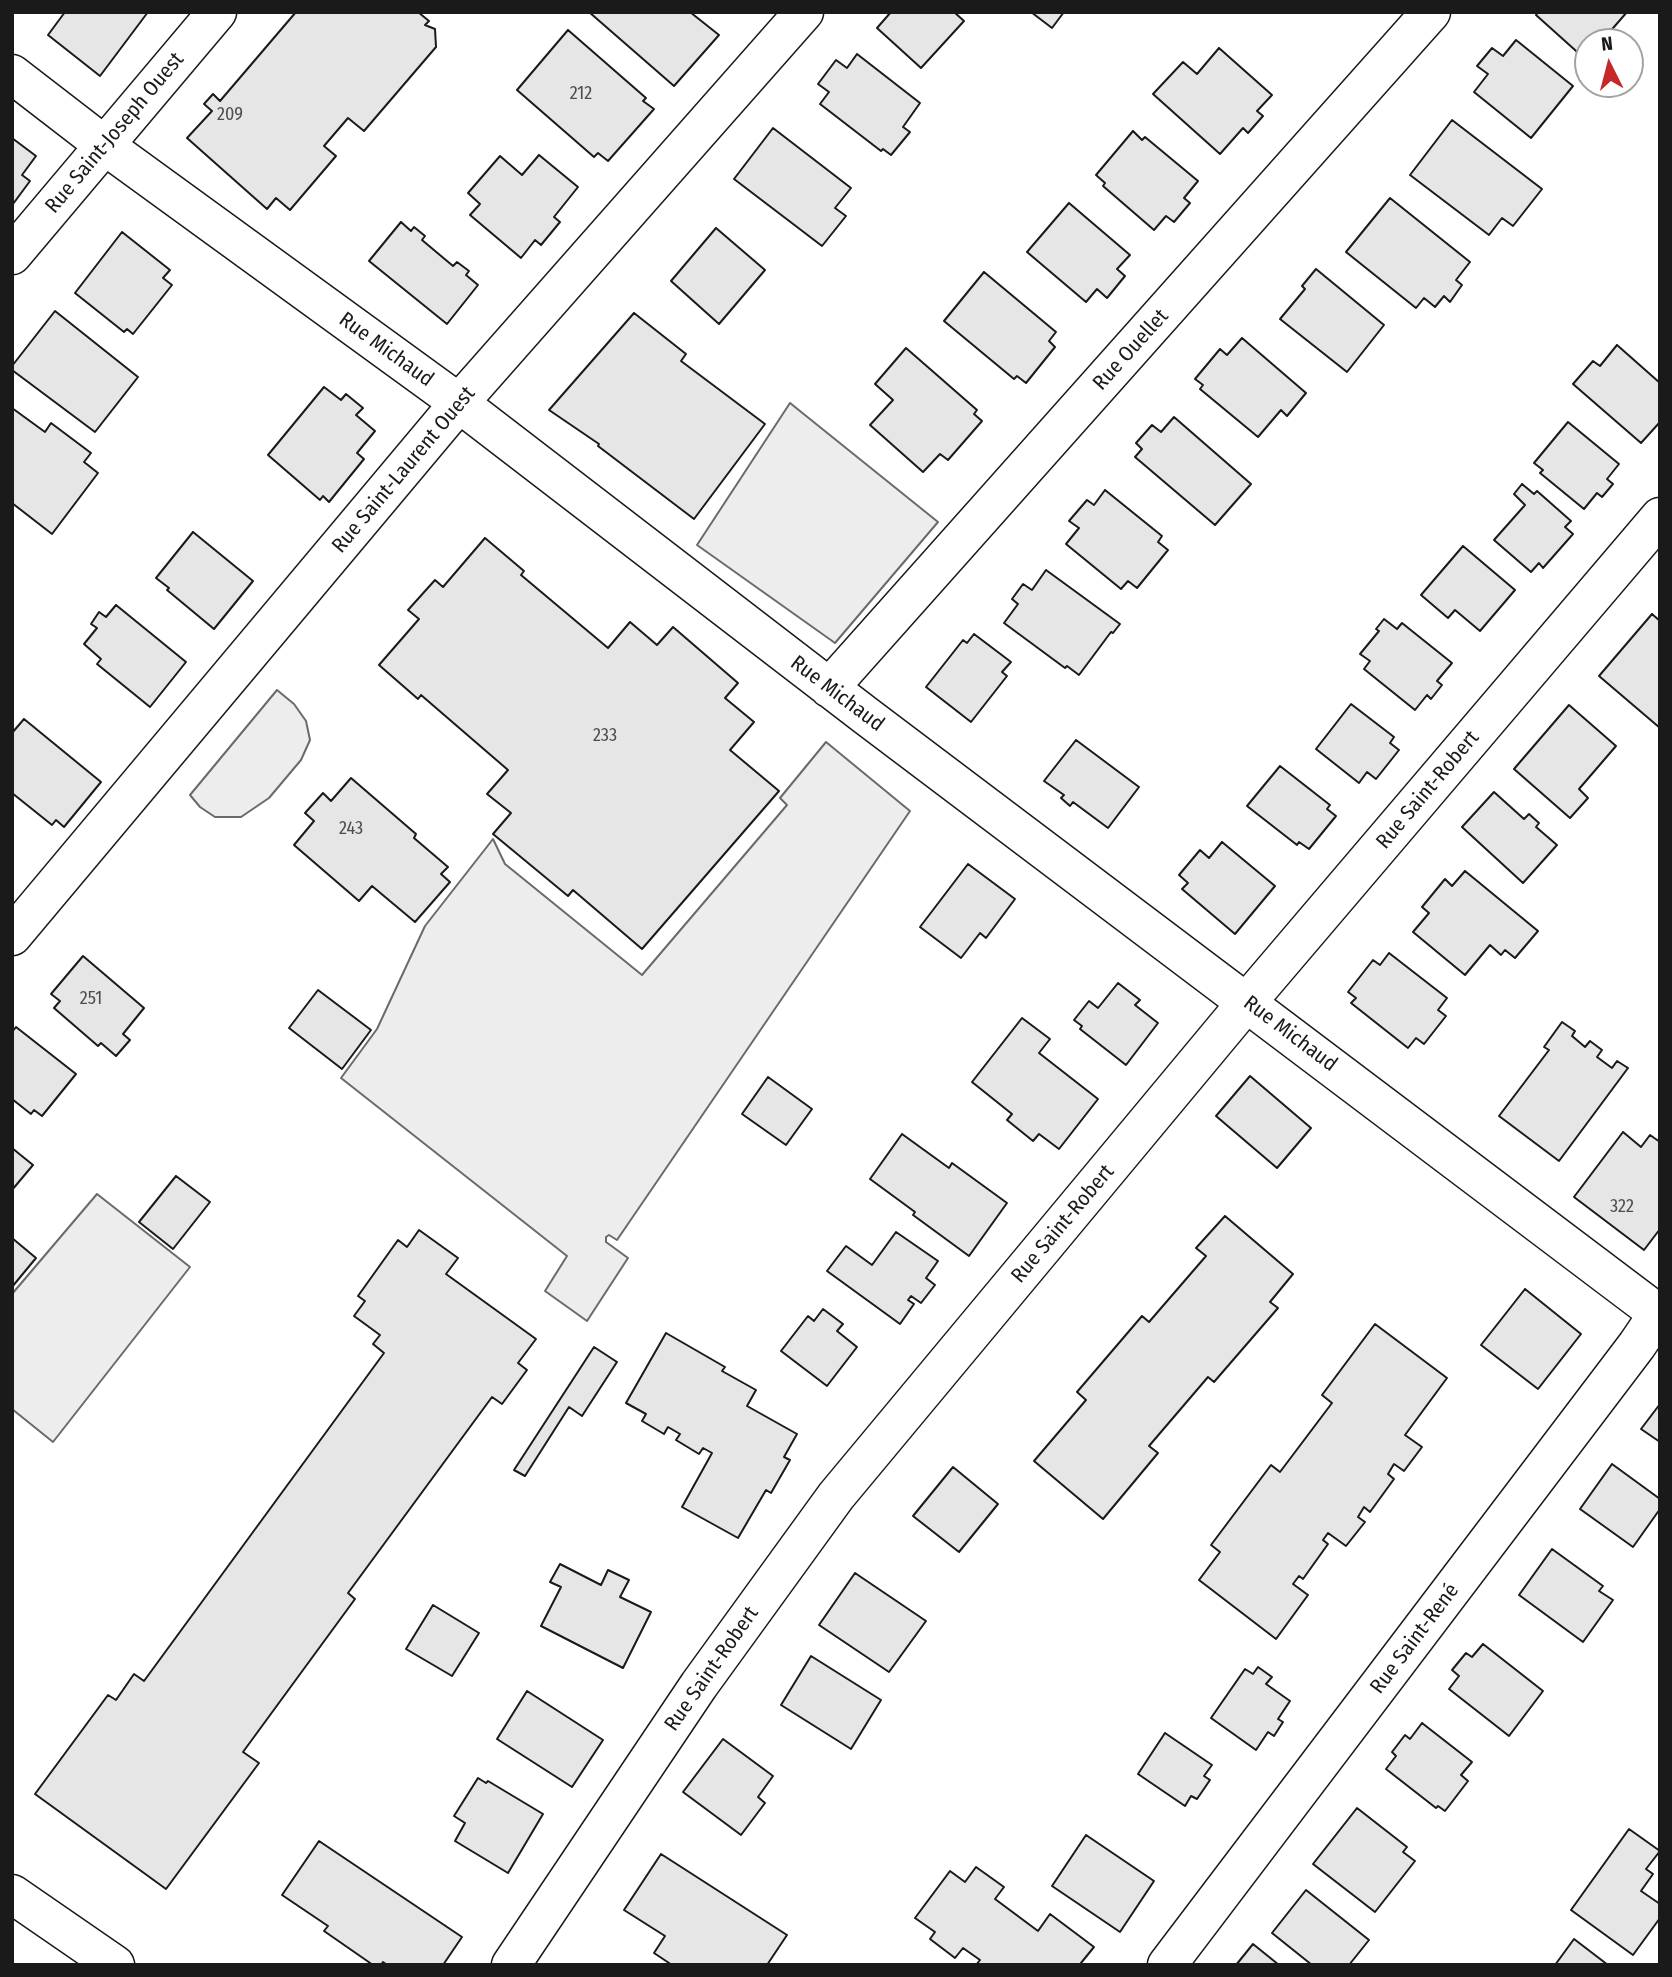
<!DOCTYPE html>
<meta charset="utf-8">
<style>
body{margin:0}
#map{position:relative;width:1672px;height:1977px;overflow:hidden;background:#fff;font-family:"Fira Sans Condensed",sans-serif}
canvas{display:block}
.frame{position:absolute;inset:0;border:14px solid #1a1a1a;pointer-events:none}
.north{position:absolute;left:1574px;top:28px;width:70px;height:70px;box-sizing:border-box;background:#fff;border:2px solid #a3a3a3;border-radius:50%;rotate:354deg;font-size:19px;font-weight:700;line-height:28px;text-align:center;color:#1a1a1a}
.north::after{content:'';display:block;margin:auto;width:24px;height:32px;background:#c62828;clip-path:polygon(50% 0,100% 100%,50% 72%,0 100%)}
</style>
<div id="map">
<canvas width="1672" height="1977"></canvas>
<div class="frame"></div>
<div class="north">N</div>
</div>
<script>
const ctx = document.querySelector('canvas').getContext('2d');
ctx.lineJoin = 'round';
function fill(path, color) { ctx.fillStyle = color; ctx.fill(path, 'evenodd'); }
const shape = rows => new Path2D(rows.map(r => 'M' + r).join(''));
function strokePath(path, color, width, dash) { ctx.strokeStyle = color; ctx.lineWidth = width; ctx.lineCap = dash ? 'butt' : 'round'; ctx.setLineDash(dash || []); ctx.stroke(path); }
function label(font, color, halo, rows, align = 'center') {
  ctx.font = font + ' "Fira Sans Condensed",sans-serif'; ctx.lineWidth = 5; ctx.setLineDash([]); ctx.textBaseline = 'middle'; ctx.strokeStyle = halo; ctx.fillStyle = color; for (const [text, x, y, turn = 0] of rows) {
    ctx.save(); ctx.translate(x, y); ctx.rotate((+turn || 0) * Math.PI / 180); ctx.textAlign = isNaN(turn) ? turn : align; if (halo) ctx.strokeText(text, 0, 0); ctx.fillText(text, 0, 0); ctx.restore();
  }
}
const built = shape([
 [790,403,938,522,835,643,697,545,790,403],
 [277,690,294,704,306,721,310,740,301,760,269,798,241,817,215,817,200,807,190,795,277,690],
 [826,742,910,811,617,1240,609,1235,606,1237,606,1242,628,1258,587,1321,545,1291,567,1256,341,1078,377,1029,425,926,493,839,505,864,642,975,787,805,780,798,826,742],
 [97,1194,190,1267,53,1442,12,1409,12,1294,97,1194]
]);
fill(built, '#ededed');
strokePath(built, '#6a6a6a', 2);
const building = shape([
 [65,12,148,12,100,76,48,35,65,12],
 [296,12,418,12,429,21,425,25,435,29,436,47,364,131,348,118,324,146,336,156,290,210,276,198,267,209,187,138,212,111,204,104,213,94,220,101,296,12],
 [589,12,690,12,719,35,674,86,589,12],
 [891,12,954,12,964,21,921,68,877,28,891,12],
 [1031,12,1064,12,1052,28,1031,12],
 [1538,12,1627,12,1601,42,1588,42,1588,56,1585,59,1536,15,1538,12],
 [568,30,646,98,643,101,654,109,608,161,598,153,594,157,517,90,568,30],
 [1516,40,1573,86,1531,138,1474,92,1488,74,1477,66,1492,48,1503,56,1516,40],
 [1219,48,1272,95,1257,111,1263,116,1248,133,1243,128,1220,154,1153,94,1183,62,1197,74,1219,48],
 [857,54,920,103,903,127,910,132,891,155,883,149,881,151,820,104,829,92,818,84,836,60,847,68,857,54],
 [1452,120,1542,189,1513,226,1502,218,1489,235,1410,175,1452,120],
 [773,128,851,188,835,208,846,216,822,246,734,179,773,128],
 [1133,131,1142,140,1145,137,1198,181,1184,198,1190,203,1174,222,1166,216,1154,230,1103,186,1105,183,1096,175,1133,131],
 [12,138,36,156,22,175,30,181,13,204,12,138],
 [539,155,578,187,554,217,560,222,541,245,535,240,521,258,470,215,480,204,468,193,500,156,522,175,539,155],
 [1390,198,1470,262,1456,280,1462,285,1450,302,1444,296,1435,307,1424,298,1416,308,1346,252,1390,198],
 [1069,203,1130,255,1117,269,1125,276,1107,298,1097,289,1086,302,1027,252,1069,203],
 [401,222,411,231,414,227,425,236,422,240,453,266,457,262,469,271,466,275,478,285,447,324,369,261,401,222],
 [716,228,765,270,719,324,671,281,716,228],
 [122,232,170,270,163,278,172,285,133,334,127,329,124,332,75,293,122,232],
 [1316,269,1384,325,1347,372,1280,319,1305,289,1302,286,1316,269],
 [984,272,1056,332,1049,341,1055,347,1026,383,1017,376,1014,379,944,321,984,272],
 [55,311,138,377,95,432,12,370,12,366,55,311],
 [634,313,686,354,681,361,765,424,694,519,598,446,599,444,549,410,634,313],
 [1242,338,1306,393,1287,416,1281,410,1258,437,1200,389,1203,385,1195,379,1220,349,1227,355,1242,338],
 [1617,345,1660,383,1660,422,1641,443,1573,384,1593,361,1600,366,1617,345],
 [906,348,977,410,974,414,982,421,948,460,940,454,923,472,870,425,893,400,875,384,906,348],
 [324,387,341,400,346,394,363,408,356,415,375,431,357,453,364,459,329,502,323,496,320,500,268,455,324,387],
 [12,408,45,432,51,423,91,453,84,462,98,473,52,534,12,503,12,408],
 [1174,417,1251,484,1215,525,1135,457,1142,449,1136,443,1152,425,1161,432,1174,417],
 [1568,422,1619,464,1607,479,1613,484,1602,497,1597,493,1584,509,1540,473,1543,470,1534,463,1568,422],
 [1522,484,1534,494,1537,491,1571,521,1565,527,1573,534,1543,568,1539,563,1531,572,1494,540,1525,505,1514,494,1522,484],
 [1105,490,1162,536,1158,542,1168,550,1137,588,1128,581,1121,589,1066,544,1079,528,1069,521,1087,500,1094,505,1105,490],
 [193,532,253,581,214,629,167,590,169,588,156,578,193,532],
 [485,538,524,571,521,575,608,648,630,622,657,645,673,627,738,683,725,698,754,722,730,750,779,791,642,949,573,890,568,896,493,834,511,813,487,794,508,770,421,695,418,699,379,665,419,619,408,610,435,580,443,587,485,538],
 [1463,546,1515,590,1480,631,1455,610,1448,618,1421,595,1463,546],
 [1046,570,1120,624,1113,633,1111,632,1079,675,1067,666,1065,668,1004,623,1018,604,1012,599,1023,584,1032,590,1046,570],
 [116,605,186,662,150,707,97,664,101,659,84,644,97,628,91,624,99,612,106,617,116,605],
 [1652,614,1660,621,1660,728,1599,676,1652,614],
 [1384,619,1397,629,1402,623,1452,663,1437,681,1442,685,1431,699,1427,695,1415,710,1364,669,1370,661,1360,654,1379,631,1376,629,1384,619],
 [974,634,1011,662,1002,672,1007,676,971,722,926,687,963,640,967,643,974,634],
 [1351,704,1394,737,1390,743,1399,750,1376,779,1367,772,1359,783,1316,749,1351,704],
 [1569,705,1616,746,1579,789,1588,798,1570,818,1514,769,1569,705],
 [24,719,101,782,64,827,56,820,52,825,12,793,12,733,24,719],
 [1076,740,1139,787,1108,828,1073,802,1070,806,1061,798,1064,795,1044,781,1076,740],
 [1280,766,1330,805,1327,809,1336,816,1309,849,1299,842,1297,845,1247,806,1280,766],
 [351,778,416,834,414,838,448,867,441,874,450,882,415,922,372,886,359,901,294,845,314,821,305,813,323,793,331,801,351,778],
 [1494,792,1524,819,1529,814,1539,823,1536,827,1557,845,1523,883,1462,827,1494,792],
 [1222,842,1275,886,1235,934,1182,889,1188,883,1179,875,1200,850,1209,858,1222,842],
 [968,864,1015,899,986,938,980,933,961,958,920,927,968,864],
 [1465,871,1538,931,1515,958,1505,950,1501,955,1490,945,1465,975,1413,932,1429,913,1422,907,1445,879,1452,886,1465,871],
 [1389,953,1447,998,1438,1010,1446,1016,1424,1044,1416,1038,1408,1048,1351,1003,1356,998,1348,992,1373,960,1380,965,1389,953],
 [83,956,144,1008,123,1034,130,1040,116,1056,101,1043,98,1046,54,1008,60,1001,51,994,83,956],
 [1118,983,1140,1000,1135,1005,1158,1023,1126,1065,1080,1029,1082,1026,1074,1020,1089,1001,1098,1008,1118,983],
 [318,990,371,1030,342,1069,289,1028,318,990],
 [1022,1018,1050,1039,1039,1053,1098,1099,1059,1149,1039,1134,1033,1141,1007,1120,1012,1114,972,1082,1022,1018],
 [1562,1022,1575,1031,1572,1036,1585,1047,1590,1041,1602,1050,1597,1057,1612,1068,1617,1061,1628,1068,1559,1161,1499,1116,1549,1050,1544,1047,1562,1022],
 [16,1027,76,1074,42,1116,34,1110,31,1114,12,1099,12,1032,16,1027],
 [1250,1076,1311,1128,1277,1168,1216,1116,1250,1076],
 [768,1077,812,1109,786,1145,742,1114,768,1077],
 [1623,1132,1641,1147,1650,1135,1660,1142,1660,1229,1644,1250,1574,1197,1623,1132],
 [902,1134,949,1168,952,1163,1007,1203,969,1256,913,1215,915,1212,870,1179,902,1134],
 [12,1148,33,1165,12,1190,12,1148],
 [176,1176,210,1202,173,1249,139,1222,176,1176],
 [1225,1216,1293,1274,1270,1302,1278,1308,1214,1382,1208,1377,1149,1446,1158,1453,1103,1519,1034,1461,1086,1400,1077,1392,1142,1316,1149,1322,1206,1256,1196,1248,1225,1216],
 [419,1230,458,1258,446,1274,536,1339,518,1363,527,1370,502,1404,492,1397,348,1593,355,1599,243,1752,259,1763,166,1889,35,1794,108,1695,116,1700,134,1674,144,1681,384,1353,373,1344,380,1335,354,1316,365,1301,358,1296,398,1240,407,1247,419,1230],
 [896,1232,938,1261,926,1278,935,1285,921,1303,911,1296,908,1300,914,1304,900,1324,827,1271,846,1246,872,1265,896,1232],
 [12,1238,36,1258,12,1287,12,1238],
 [1525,1289,1581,1334,1538,1389,1481,1345,1525,1289],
 [823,1309,843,1324,837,1331,857,1347,827,1386,781,1351,808,1316,814,1321,823,1309],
 [1375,1324,1447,1378,1405,1435,1422,1447,1404,1471,1394,1464,1388,1474,1394,1479,1370,1512,1364,1507,1358,1517,1365,1522,1346,1546,1328,1533,1323,1540,1328,1544,1303,1579,1299,1576,1293,1584,1308,1595,1276,1639,1199,1580,1220,1552,1211,1545,1271,1465,1280,1472,1332,1403,1322,1395,1375,1324],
 [666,1333,725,1367,722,1371,756,1390,747,1406,797,1434,784,1457,790,1460,771,1493,766,1490,738,1538,682,1507,712,1453,703,1448,699,1454,676,1440,680,1434,668,1427,664,1434,642,1421,646,1414,626,1403,666,1333],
 [594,1347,617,1362,582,1416,569,1407,525,1476,514,1470,594,1347],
 [1660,1404,1660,1442,1641,1429,1660,1404],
 [1612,1464,1660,1499,1660,1509,1633,1547,1580,1509,1612,1464],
 [953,1467,998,1504,959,1552,913,1516,953,1467],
 [1552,1549,1603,1586,1599,1591,1613,1600,1583,1642,1519,1595,1552,1549],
 [560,1564,601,1585,608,1570,629,1580,620,1597,651,1612,623,1668,541,1626,561,1587,550,1582,560,1564],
 [855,1573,926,1621,889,1672,819,1625,855,1573],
 [433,1605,479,1633,452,1676,406,1649,433,1605],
 [1483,1644,1543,1691,1509,1736,1449,1689,1459,1676,1452,1670,1466,1653,1472,1657,1483,1644],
 [811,1656,881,1700,851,1749,781,1705,811,1656],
 [1258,1667,1272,1677,1266,1684,1290,1701,1278,1719,1283,1722,1274,1736,1268,1732,1256,1750,1211,1718,1245,1669,1253,1674,1258,1667],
 [527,1691,603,1740,572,1787,497,1739,527,1691],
 [1422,1723,1472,1762,1461,1775,1468,1781,1445,1811,1438,1806,1436,1808,1386,1769,1396,1756,1392,1752,1405,1735,1410,1739,1422,1723],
 [1165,1733,1212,1765,1204,1776,1210,1780,1197,1799,1191,1796,1185,1806,1138,1774,1165,1733],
 [723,1739,773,1776,758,1797,765,1803,741,1835,683,1792,723,1739],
 [478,1778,486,1783,488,1781,543,1814,508,1873,455,1841,465,1823,454,1816,478,1778],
 [1357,1808,1407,1847,1403,1852,1415,1861,1375,1912,1313,1864,1357,1808],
 [1629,1829,1660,1851,1646,1869,1653,1874,1641,1891,1660,1904,1660,1918,1633,1955,1571,1910,1629,1829],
 [1086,1835,1154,1881,1120,1932,1052,1886,1086,1835],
 [319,1841,462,1937,443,1965,387,1965,383,1962,381,1965,373,1965,324,1931,328,1926,282,1895,319,1841],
 [661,1854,787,1935,767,1965,672,1965,654,1953,665,1936,624,1910,661,1854],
 [976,1867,1004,1887,995,1899,1038,1931,1050,1914,1094,1947,1081,1963,1083,1965,976,1965,980,1960,963,1948,955,1958,930,1939,935,1932,915,1918,950,1871,965,1882,976,1867],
 [1306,1890,1369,1940,1349,1965,1312,1965,1272,1933,1306,1890],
 [1574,1939,1608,1965,1555,1965,1574,1939],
 [1253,1944,1279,1965,1236,1965,1253,1944]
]);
fill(building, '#e6e6e6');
strokePath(building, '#1a1a1a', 2);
const minor = shape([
 [12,74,104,145,459,403,865,715,1660,1315],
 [12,255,217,12],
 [829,688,1431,12],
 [12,936,459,403,804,12],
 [511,1965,699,1685,836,1496,1247,1002,1660,517],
 [1167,1965,1637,1345,1660,1311]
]);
const tertiary = shape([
 [12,1894,115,1965]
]);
strokePath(minor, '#1a1a1a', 41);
strokePath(tertiary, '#1a1a1a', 41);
strokePath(minor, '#fff', 38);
strokePath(tertiary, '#fff', 38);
label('18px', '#4d4d4d', null, [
 ["212",581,94],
 ["209",230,115],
 ["233",605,736],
 ["243",351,829],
 ["251",91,999],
 ["322",1622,1207]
]);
label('21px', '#1a1a1a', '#fff', [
 ["Rue Saint-Joseph Ouest",115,133,-50],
 ["Rue Michaud",386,350,36],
 ["Rue Ouellet",1131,350,-48],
 ["Rue Saint-Laurent Ouest",404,470,-50],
 ["Rue Michaud",837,694,37],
 ["Rue Saint-Robert",1428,790,-50],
 ["Rue Michaud",1290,1034,37],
 ["Rue Saint-Robert",1063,1224,-50],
 ["Rue Saint-René",1415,1639,-53],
 ["Rue Saint-Robert",712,1669,-55]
]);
</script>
